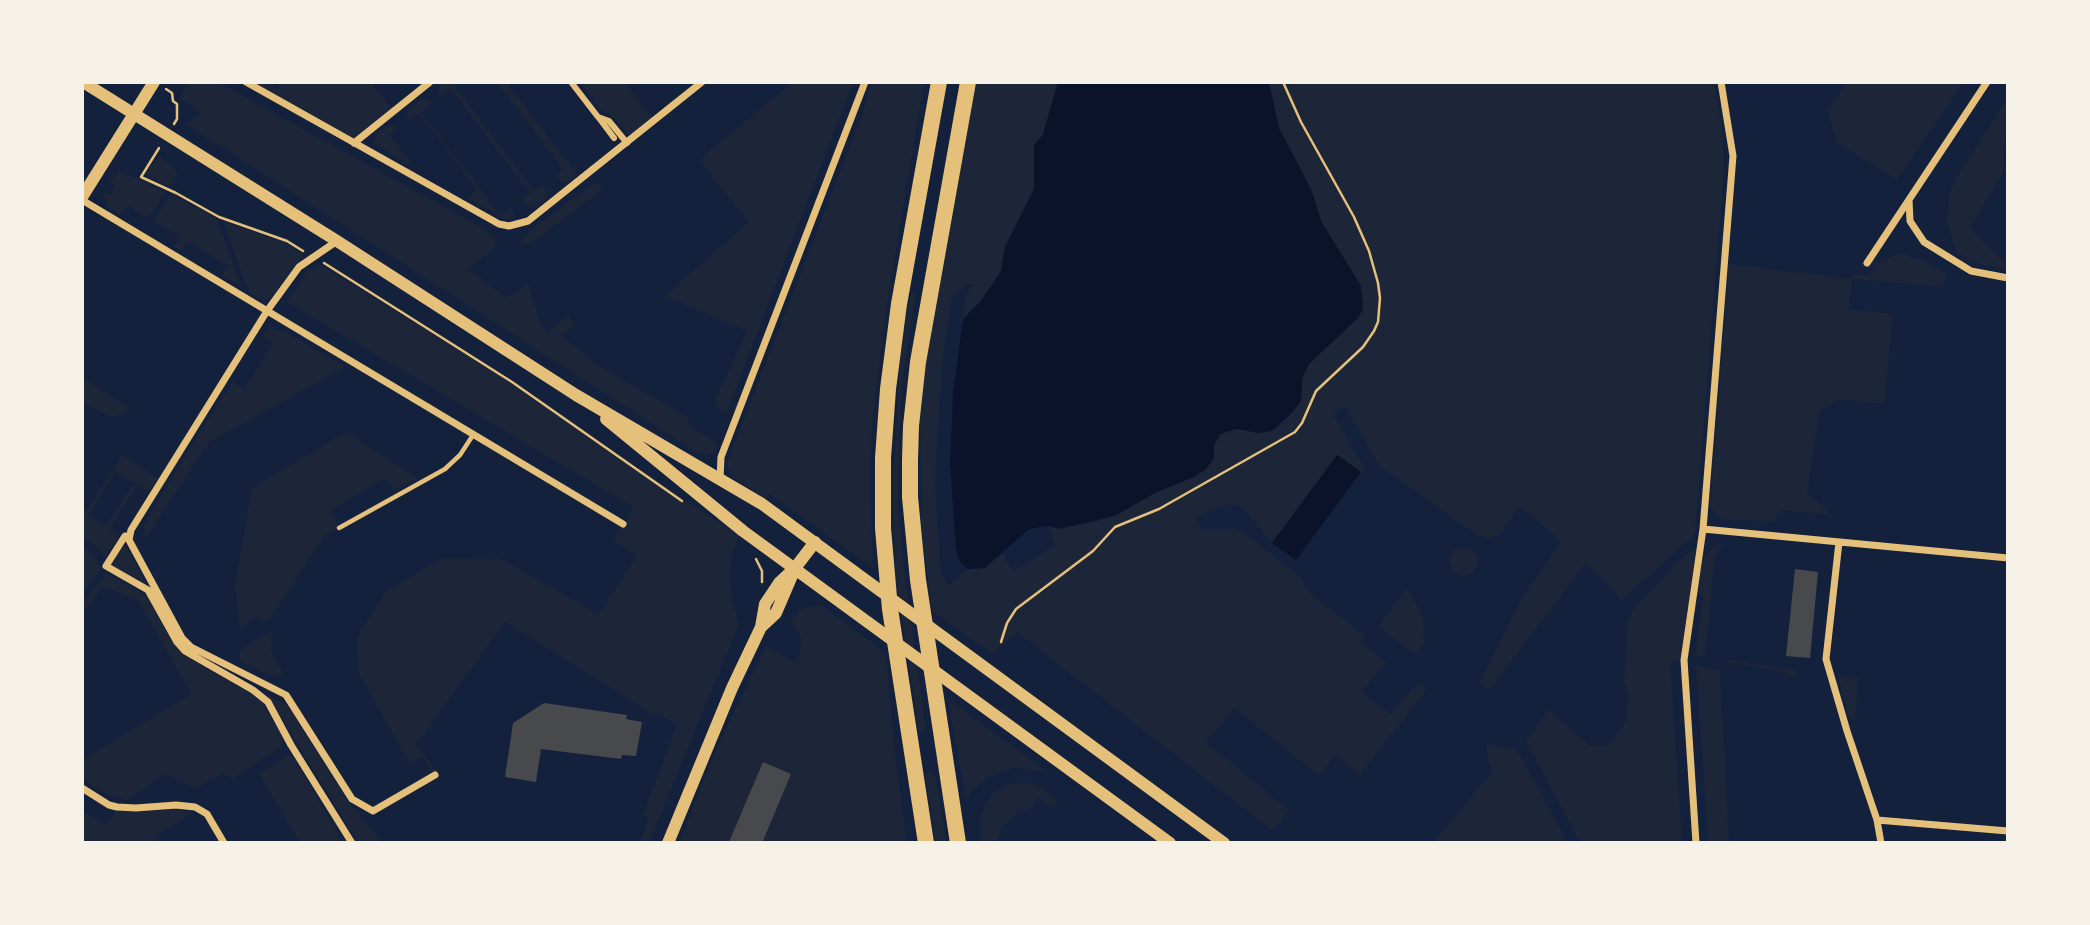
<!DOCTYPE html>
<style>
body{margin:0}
#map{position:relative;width:2090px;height:925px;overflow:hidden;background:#14213d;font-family:"Space Grotesk",sans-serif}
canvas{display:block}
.frame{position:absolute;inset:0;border:84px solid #f6f1e7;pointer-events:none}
</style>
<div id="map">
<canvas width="2090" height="925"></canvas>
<div class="frame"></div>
</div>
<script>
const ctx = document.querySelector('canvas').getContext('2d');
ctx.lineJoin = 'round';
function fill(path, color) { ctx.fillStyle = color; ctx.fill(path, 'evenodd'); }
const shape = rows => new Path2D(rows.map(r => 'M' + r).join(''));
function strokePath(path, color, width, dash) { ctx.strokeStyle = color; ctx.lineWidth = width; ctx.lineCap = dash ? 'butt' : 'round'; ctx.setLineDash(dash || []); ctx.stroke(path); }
fill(shape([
 [189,82,218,82,488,231,495,239,495,247,468,269,507,298,528,283,542,329,548,333,568,315,575,324,561,335,593,360,592,362,690,418,687,424,716,442,716,452,705,455,696,452,186,124,201,112,179,98],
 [246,82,270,82,275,89,284,82,370,82,394,111,354,143],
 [444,82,458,82,454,85,534,191,543,185,545,188,547,195,545,200,534,208,521,200,530,193,451,89,441,96,438,93,439,86],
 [497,82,506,82,578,175,569,182,562,182,556,176,563,169],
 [580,82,624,82,654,121,632,139,610,114,602,112],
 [793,82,853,82,727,412,722,413,714,402,747,331,665,296,749,222,699,160],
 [872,82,924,82,887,303,872,425,870,477,873,568,770,494,766,499,737,480,731,475,727,463,861,118],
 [976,82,1058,82,1043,134,1034,145,1034,189,1005,247,1001,271,990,289,963,319,965,297,973,286,968,283,961,291,953,293,942,362,935,481,941,575,949,585,968,569,985,568,1002,553,1013,571,1055,546,1049,526,1087,524,1114,516,1157,492,1205,470,1220,434,1236,429,1259,433,1301,401,1302,379,1309,364,1358,318,1363,309,1361,286,1321,221,1311,189,1279,128,1269,82,1714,82,1722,128,1724,170,1695,534,1622,600,1586,563,1489,690,1479,683,1523,596,1561,541,1520,506,1498,536,1489,539,1478,536,1379,465,1345,407,1333,414,1365,469,1361,472,1337,455,1272,543,1242,506,1225,505,1195,518,1202,529,1236,529,1251,538,1299,576,1314,597,1366,636,1361,643,1386,662,1362,692,1390,714,1416,685,1421,684,1425,688,1425,692,1359,775,1335,755,1319,776,1235,708,1205,742,1289,810,1273,831,1018,633,991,653,932,611,922,534,920,422,926,350],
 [1847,82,1964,82,1897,180,1836,142,1828,110],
 [2008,97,2003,172,1970,228,2008,266,2007,270,1979,264,1957,253,1947,221,1949,197,1954,181],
 [421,99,428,99,432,103,421,112,500,215,512,207,514,214,512,218,504,219,467,198,477,190,419,113,409,120,406,116,408,109],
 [390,124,398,128,390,135,415,169,373,143,376,134],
 [158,156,172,165,178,173,169,187,147,176,147,172],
 [120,171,166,192,148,218,127,205,121,215,105,206,107,202,104,197,104,192,110,195,115,185,110,182],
 [593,183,603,186,601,191,533,242,521,246,521,240,525,235],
 [171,194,217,219,241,287,222,276,228,266,188,242,181,251,174,247,180,237,153,221],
 [224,222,286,243,304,255,270,299,262,300,248,292],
 [1907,253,1913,259,1922,260,1947,274,1943,287,1852,279,1849,309,1893,314,1884,404,1840,399,1820,409,1807,494,1833,515,1779,510,1775,522,1721,519,1710,508,1729,264,1851,279,1853,275,1869,275,1876,265,1870,262,1871,259,1878,263,1898,254],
 [319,264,475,360,739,536,731,555,730,575,731,596,739,624,649,843,640,843,649,817,643,815,677,724,644,709,505,622,416,745,442,777,438,780,422,757,410,764,358,672,357,637,386,591,442,558,501,559,599,614,637,555,613,541,633,507,287,302,308,271],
 [914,292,916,293,915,299,903,375,899,442,898,503,905,577,925,725,925,730,919,732,896,578,893,488,900,358,911,293],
 [270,328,284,331,343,365,344,368,210,442,205,447,146,539,144,526,147,518,232,382,244,389,273,343,262,336],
 [85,379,129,407,126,412,113,418,82,402,82,383],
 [346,432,418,479,394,492,385,478,331,510,339,528,324,536,271,617,261,622,257,617,243,626,239,625,235,584,252,488],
 [122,454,159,479,149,492,113,470],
 [112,471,115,473,89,515,106,526,133,484,137,486,109,530,119,537,105,558,95,545,82,537,82,517],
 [124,544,147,584,111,565],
 [1716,544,1724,546,1715,556,1705,657,1797,670,1796,678,1780,672,1699,656,1696,654,1703,595,1697,594,1702,560],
 [82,546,91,551,101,569,82,594],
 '1450 561a14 14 0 1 1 28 0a14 14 0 1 1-28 0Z',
 [1696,548,1680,660,1670,662,1682,843,1580,843,1526,741,1549,710,1589,745,1606,746,1617,735,1626,721,1628,697,1624,680,1628,621,1634,609,1676,563],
 [106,573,147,596,184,655,261,700,284,740,281,746,232,780,224,773,194,789,165,774,128,800,105,794,82,779,82,760,191,694,138,600,103,587,82,615,82,605],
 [1407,588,1423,617,1424,643,1416,655,1378,627],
 [817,605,824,607,886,653,894,747,907,843,679,843,715,752,766,646,795,663,801,648,801,638,791,622,801,609],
 [272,631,271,652,285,676,270,676,240,661,239,654,242,648],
 [1696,665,1720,671,1729,843,1708,843],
 [1838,675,1858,678,1855,720,1849,719],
 [267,694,288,706,348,802,384,843,358,843],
 [948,699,1049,773,1019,767,1004,770,992,775,973,789,966,801],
 [1485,744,1515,749,1522,758,1568,843,1432,843,1492,773],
 [289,755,294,759,344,843,300,843,259,774],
 [930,771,936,777,947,843,936,843,925,775],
 [1022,783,1033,783,1058,800,1053,806,1049,806,1038,798,1030,809,1019,812,1005,824,1000,832,998,843,980,843,980,817,986,802,996,791,1008,784],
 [178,809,192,814,156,835,160,843,82,843,82,811,106,825,116,811,139,812]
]), '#1d2539');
fill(shape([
 [1058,82,1269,82,1279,128,1311,189,1321,221,1361,286,1363,309,1358,318,1309,364,1302,379,1301,401,1292,413,1272,431,1259,433,1236,429,1220,434,1214,445,1214,459,1205,470,1192,478,1157,492,1114,516,1059,529,1049,526,1029,529,985,568,968,569,960,562,956,549,950,463,953,393,963,319,981,301,1001,271,1005,247,1034,189,1034,145,1043,134],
 [1337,455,1361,472,1296,560,1272,543]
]), '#0b132b');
fill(shape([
 [1795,569,1818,572,1810,658,1786,656],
 [544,703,627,715,626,719,642,722,636,756,622,755,621,759,541,749,536,782,505,777,513,723],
 [763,762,791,774,762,843,732,843,729,842]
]), '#48494c');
strokePath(shape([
 [166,89,172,93,173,101,177,104,177,119,174,124],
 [159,148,141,177,176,193,219,217,287,241,303,251],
 [324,263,512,382,682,501],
 [756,559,762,571,762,582],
 [1001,642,1007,623,1016,609,1093,551,1115,527,1159,509,1295,432,1302,423,1316,391,1363,347,1374,331,1378,322,1380,298,1378,283,1369,251,1354,217,1301,122,1283,82]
]), '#e5c07b', 2.5);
strokePath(shape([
 [339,528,445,469,460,455,473,435]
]), '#e5c07b', 4.5);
strokePath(shape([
 [571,82,598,117,609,121,627,143],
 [599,118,614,138]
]), '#e5c07b', 6);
strokePath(shape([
 [246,82,499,224,509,226,528,221,702,82],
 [354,143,430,82],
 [82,200,623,524],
 [1909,200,1910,221,1924,242,1971,271,2008,278],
 [337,241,299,267,267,311,131,530,129,540,182,638,191,647,286,695,352,799,373,811,435,775],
 [1867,263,1987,82],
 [720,479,721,457,865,82],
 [1703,529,2008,558],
 [129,536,125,536,106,566,148,590,177,642,185,651,253,690,268,702,291,745,352,843],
 [1839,542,1826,659,1847,731,1877,820,1881,843],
 [82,788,109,805,117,807,136,808,176,805,195,807,207,814,224,843],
 [1877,820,2008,831],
 [1696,843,1684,660,1703,529,1733,156,1721,82]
]), '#e5c07b', 7);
strokePath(shape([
 [83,82,337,241,576,395,762,504,1224,843],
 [82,197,154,82],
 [606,419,743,531,1170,843],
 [761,627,776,613,794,571],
 [668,843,732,688,761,627,765,604,779,583,795,568,815,542]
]), '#e5c07b', 12);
strokePath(shape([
 [926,843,890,609,883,528,883,458,888,389,899,304,939,82],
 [958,843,918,580,910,497,910,460,911,426,918,362,968,82]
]), '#e5c07b', 16);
</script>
